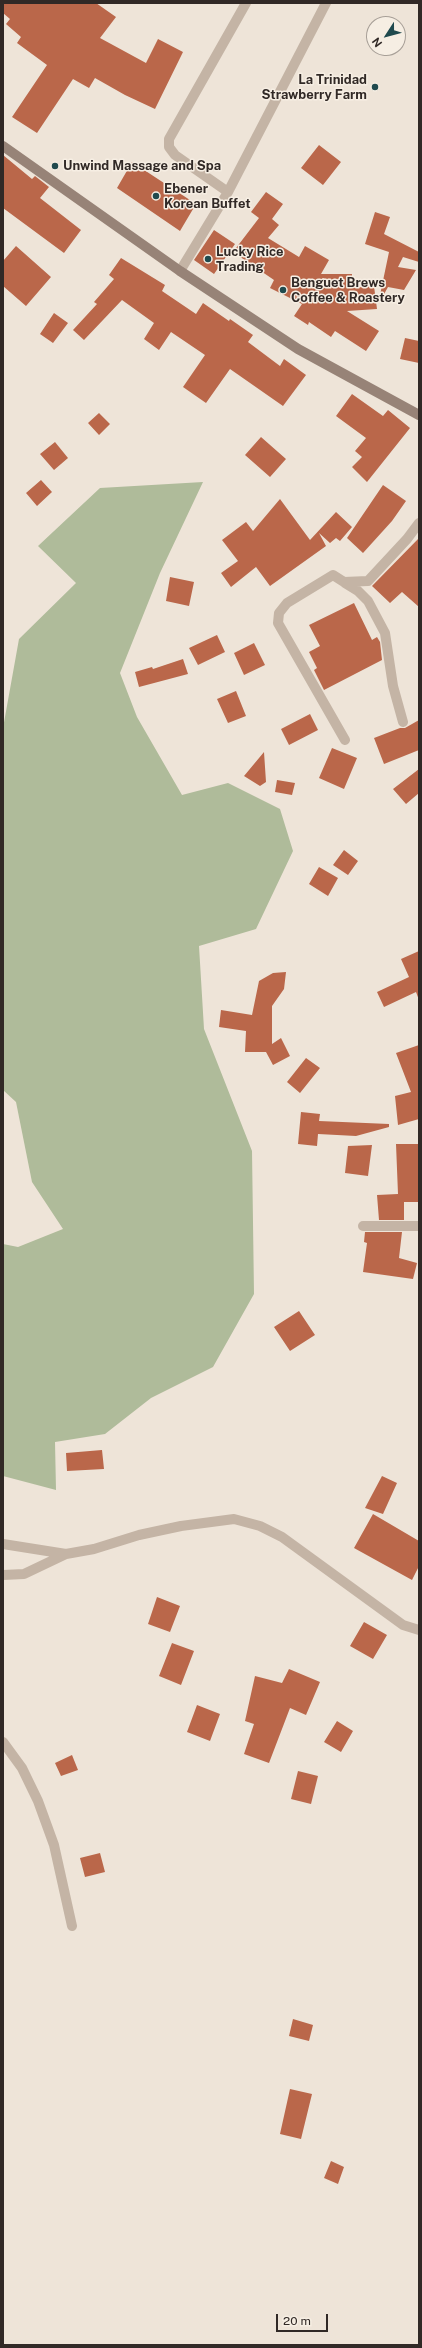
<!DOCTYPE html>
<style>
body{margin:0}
#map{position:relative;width:422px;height:2348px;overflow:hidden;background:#eee4d8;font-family:"Public Sans",sans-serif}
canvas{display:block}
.frame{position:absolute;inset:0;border:4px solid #312926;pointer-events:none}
.north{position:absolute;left:366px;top:16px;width:40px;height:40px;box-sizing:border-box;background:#f6eee3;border:1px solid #a79f97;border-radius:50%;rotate:234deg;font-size:11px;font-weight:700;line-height:16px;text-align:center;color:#312926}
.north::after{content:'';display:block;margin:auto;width:14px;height:18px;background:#204a4e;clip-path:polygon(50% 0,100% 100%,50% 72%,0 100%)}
.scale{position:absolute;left:276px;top:2314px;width:52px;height:18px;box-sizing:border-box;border:2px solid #312926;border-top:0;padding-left:5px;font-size:12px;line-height:14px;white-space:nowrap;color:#312926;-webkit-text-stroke:3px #f6eee3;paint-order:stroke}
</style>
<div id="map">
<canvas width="422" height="2348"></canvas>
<div class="frame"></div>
<div class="north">N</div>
<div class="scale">20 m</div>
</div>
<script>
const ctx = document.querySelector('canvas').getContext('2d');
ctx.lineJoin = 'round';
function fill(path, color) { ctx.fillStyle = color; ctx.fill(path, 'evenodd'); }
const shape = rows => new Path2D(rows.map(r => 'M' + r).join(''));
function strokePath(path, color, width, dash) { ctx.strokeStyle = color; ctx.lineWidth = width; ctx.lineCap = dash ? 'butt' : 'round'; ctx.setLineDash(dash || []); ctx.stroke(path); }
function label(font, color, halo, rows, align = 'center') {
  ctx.font = font + ' "Public Sans",sans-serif'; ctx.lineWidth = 3; ctx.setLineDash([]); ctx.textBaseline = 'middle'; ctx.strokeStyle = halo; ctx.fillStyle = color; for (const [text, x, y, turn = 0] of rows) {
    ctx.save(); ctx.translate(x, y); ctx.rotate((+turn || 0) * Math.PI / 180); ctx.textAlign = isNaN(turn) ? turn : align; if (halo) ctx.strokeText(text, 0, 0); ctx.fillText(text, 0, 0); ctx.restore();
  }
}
fill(shape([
 [203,482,160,573,120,673,137,717,182,795,228,783,280,809,293,851,256,929,199,946,204,1029,252,1151,254,1294,213,1367,151,1398,105,1434,55,1442,56,1490,3,1476,3,1244,18,1247,63,1229,32,1182,16,1102,3,1090,3,728,19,639,76,583,38,546,100,488]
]), '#afbb9a');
fill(shape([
 [3,3,96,3,116,17,100,38,146,63,158,39,183,52,155,109,125,95,95,78,89,88,73,79,37,133,12,117,47,65,17,43,21,37,6,24,10,19,3,13],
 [319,145,341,162,323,185,301,168],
 [3,155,32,179,35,176,49,187,40,198,81,230,64,253,3,208],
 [132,162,196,204,180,231,117,188],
 [266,192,283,204,272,219,279,225,268,238,299,257,305,246,329,260,321,274,352,274,352,288,374,286,377,309,347,311,379,331,366,351,335,331,331,337,309,322,308,325,294,316,302,304,270,288,274,280,233,252,259,218,251,212],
 [375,212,390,217,384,234,419,252,419,262,403,257,398,267,416,270,404,290,388,287,383,296,380,295,389,252,365,244],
 [214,230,235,244,214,274,194,260],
 [16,246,51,277,26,306,3,286,3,261],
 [121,258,165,285,162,291,196,314,203,303,229,321,230,319,253,335,248,342,280,366,284,359,306,375,283,406,230,369,206,403,183,387,205,355,171,332,159,350,144,339,154,323,122,300,84,340,73,330,97,304,94,302,114,279,109,275],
 [54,313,68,323,53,343,40,334],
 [405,338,419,341,419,363,400,359],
 [352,394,383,416,388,410,410,428,367,482,352,467,362,457,355,451,366,438,336,416],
 [99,413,110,424,99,435,88,423],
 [261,437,286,459,270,477,245,455],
 [55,442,68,458,54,470,40,454],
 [41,480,52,492,37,506,26,493],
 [383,485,406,501,392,521,363,553,347,538],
 [280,499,310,540,336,512,352,527,340,541,336,538,330,543,319,533,326,546,270,586,256,567,231,587,221,573,238,561,222,540,246,522,253,531],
 [419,538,419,607,402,592,390,603,372,586],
 [170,577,194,582,189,606,166,601],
 [354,603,372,640,377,637,380,642,382,660,324,690,314,670,317,668,309,652,320,646,309,625],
 [217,635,225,652,198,665,189,648],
 [254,643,265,665,244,675,234,653],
 [183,659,188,674,139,687,135,672,152,667,153,669],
 [236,691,246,716,228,723,217,699],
 [310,714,318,730,289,745,281,729],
 [419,720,419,750,384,764,374,738,400,728,405,728],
 [332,748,357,758,344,789,319,778],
 [264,752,266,782,260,786,244,776],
 [419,769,419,793,406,804,393,789],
 [277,780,295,783,292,795,275,792],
 [344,850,358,861,348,875,333,865],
 [319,867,338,878,328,896,309,884],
 [419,951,419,1000,416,992,384,1007,377,992,409,977,401,959],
 [286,972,284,989,272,1006,272,1044,281,1038,290,1056,273,1065,266,1052,245,1052,246,1031,219,1027,221,1010,252,1015,259,981,273,973],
 [419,1045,419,1119,398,1125,395,1096,411,1092,396,1053],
 [306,1058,320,1068,300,1093,287,1082],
 [301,1112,320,1114,319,1121,389,1124,389,1127,356,1136,318,1134,317,1146,298,1144],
 [396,1144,419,1144,419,1202,404,1202,404,1220,379,1220,377,1195,398,1194],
 [372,1145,368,1176,345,1173,348,1146],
 [365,1232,402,1232,399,1258,417,1263,413,1279,363,1272,367,1243,364,1242],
 [299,1311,315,1335,290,1351,274,1327],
 [102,1450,104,1469,67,1471,66,1453],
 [382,1476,397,1483,383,1514,365,1508],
 [373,1514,419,1541,419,1566,412,1580,354,1548],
 [157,1597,180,1606,170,1632,148,1624],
 [364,1622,387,1635,373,1659,350,1646],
 [172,1643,194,1651,181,1685,159,1676],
 [289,1669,320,1682,306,1715,290,1708,269,1763,244,1754,254,1724,245,1721,255,1676,282,1683],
 [197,1705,220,1714,210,1741,187,1732],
 [337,1721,353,1731,341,1752,324,1742],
 [72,1755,78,1770,61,1776,55,1763],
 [298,1771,318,1776,311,1804,291,1799],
 [100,1853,105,1872,85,1877,80,1858],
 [293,2019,313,2025,309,2041,289,2036],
 [290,2089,312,2094,301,2139,280,2134],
 [331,2161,344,2167,338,2184,324,2178]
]), '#ba674a');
strokePath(shape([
 [228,192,175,155,169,147,169,139,246,3],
 [180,271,228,192,326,3],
 [345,583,358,591,368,601,385,633,393,686,403,722],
 [345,740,278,623,279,613,287,603,333,575,344,582,368,581,407,539,419,523],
 [363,1226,419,1226],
 [3,1544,66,1554,94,1549,139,1535,181,1526,234,1519,260,1526,282,1537,403,1625,419,1630],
 [3,1575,24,1574,66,1554],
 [3,1742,22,1768,38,1801,54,1845,72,1926]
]), '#c4b4a5', 10);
strokePath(shape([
 [3,146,180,271,298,349,419,415]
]), '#978377', 10);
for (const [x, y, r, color] of [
 [375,87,4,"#204a4e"],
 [55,166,4,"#204a4e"],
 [156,196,4,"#204a4e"],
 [208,259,4,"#204a4e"],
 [283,290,4,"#204a4e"]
]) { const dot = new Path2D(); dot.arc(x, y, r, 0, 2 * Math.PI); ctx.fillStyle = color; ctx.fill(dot); strokePath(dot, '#f6eee3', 1.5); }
label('bold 13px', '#312926', '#f6eee3', [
 ["La Trinidad",367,80,"right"],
 ["Strawberry Farm",367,95,"right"],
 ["Unwind Massage and Spa",63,166],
 ["Ebener",164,189],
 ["Korean Buffet",164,204],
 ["Lucky Rice",216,252],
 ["Trading",216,267],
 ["Benguet Brews",291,283],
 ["Coffee & Roastery",291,298]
], 'left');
</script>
